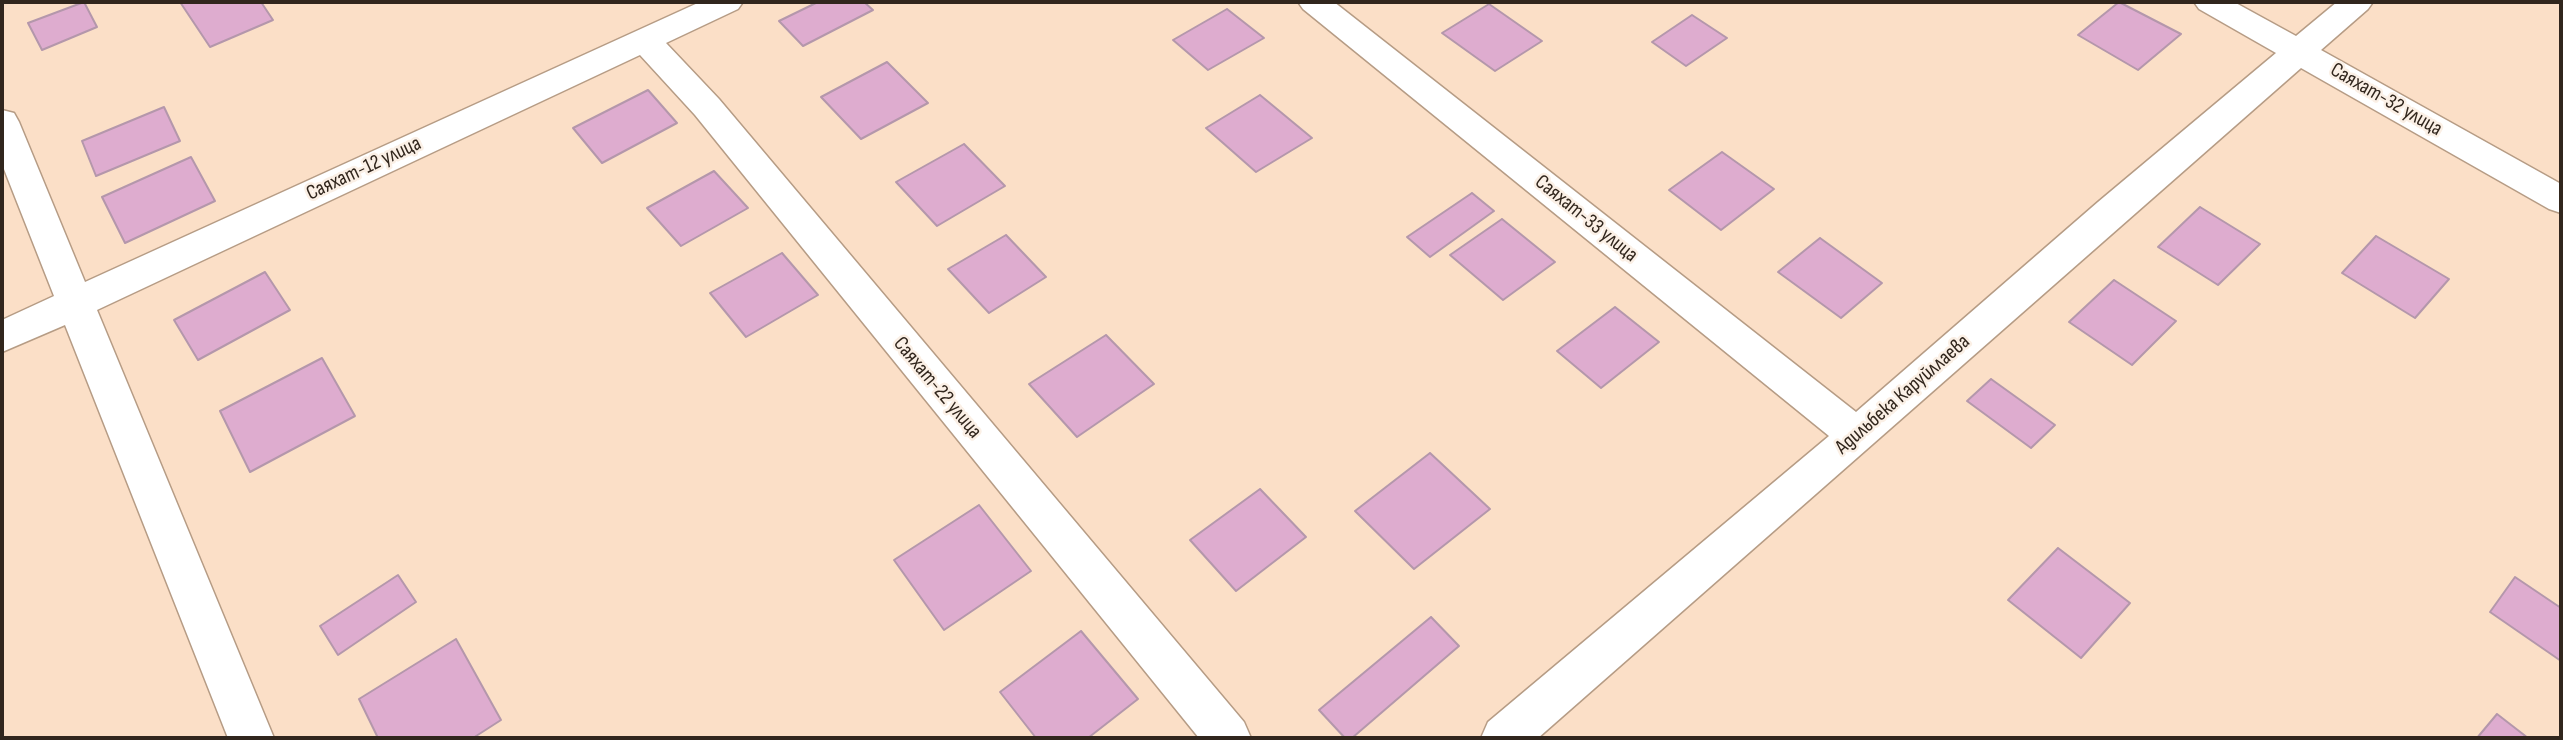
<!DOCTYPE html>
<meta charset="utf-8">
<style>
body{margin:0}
#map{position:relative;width:2563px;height:740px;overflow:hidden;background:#fbdfc7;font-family:"Sofia Sans Condensed",sans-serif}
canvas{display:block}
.frame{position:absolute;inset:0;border:4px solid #31261d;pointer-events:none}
</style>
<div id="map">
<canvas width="2563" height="740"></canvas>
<div class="frame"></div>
</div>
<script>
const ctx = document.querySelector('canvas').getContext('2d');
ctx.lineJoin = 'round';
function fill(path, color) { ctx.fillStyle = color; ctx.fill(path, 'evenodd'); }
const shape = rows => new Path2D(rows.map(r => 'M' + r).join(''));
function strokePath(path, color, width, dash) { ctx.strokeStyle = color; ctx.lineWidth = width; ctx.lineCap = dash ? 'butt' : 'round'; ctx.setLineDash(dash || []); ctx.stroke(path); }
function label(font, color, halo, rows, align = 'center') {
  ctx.font = font + ' "Sofia Sans Condensed",sans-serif'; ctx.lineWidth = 5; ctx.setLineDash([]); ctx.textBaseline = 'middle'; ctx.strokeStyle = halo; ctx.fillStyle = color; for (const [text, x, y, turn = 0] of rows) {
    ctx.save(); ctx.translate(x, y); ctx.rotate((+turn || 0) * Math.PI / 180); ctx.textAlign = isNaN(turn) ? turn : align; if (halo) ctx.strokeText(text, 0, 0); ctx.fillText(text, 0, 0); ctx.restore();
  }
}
const building = shape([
 [84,2,97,27,42,50,28,23,84,2],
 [180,2,261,2,273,20,210,47,180,2],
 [818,2,864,2,873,10,803,46,779,21,818,2],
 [2119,2,2181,34,2138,70,2078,35,2119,2],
 [1489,4,1542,41,1495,71,1442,33,1489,4],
 [1227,9,1264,38,1208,70,1173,40,1227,9],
 [1692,15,1727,38,1686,66,1652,42,1692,15],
 [887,62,928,103,861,139,821,97,887,62],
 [648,90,677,123,602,163,573,128,648,90],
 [1260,95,1312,138,1256,172,1206,128,1260,95],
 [164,107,180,141,96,176,82,141,164,107],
 [964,144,1005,186,937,226,896,182,964,144],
 [1722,152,1774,189,1721,230,1669,190,1722,152],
 [191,157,215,201,125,243,102,197,191,157],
 [714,171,748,208,681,246,647,208,714,171],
 [1472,193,1494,211,1430,257,1407,237,1472,193],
 [2200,207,2260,244,2218,285,2158,247,2200,207],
 [1502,219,1555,262,1503,300,1450,255,1502,219],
 [1006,235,1046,277,989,313,948,269,1006,235],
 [2376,236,2449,279,2415,318,2342,273,2376,236],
 [1820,238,1882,283,1841,318,1778,272,1820,238],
 [782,253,818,295,746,337,710,293,782,253],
 [265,272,290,310,198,360,174,320,265,272],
 [2114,280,2176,321,2132,365,2069,322,2114,280],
 [1615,307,1659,342,1601,388,1557,351,1615,307],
 [1106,335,1154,384,1077,437,1029,384,1106,335],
 [322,358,355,416,250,472,220,411,322,358],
 [1991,379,2055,425,2031,448,1967,401,1991,379],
 [1430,453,1490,509,1414,569,1355,511,1430,453],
 [1260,489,1306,537,1236,591,1190,540,1260,489],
 [979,505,1031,571,944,630,894,560,979,505],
 [2058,548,2130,603,2081,658,2008,600,2058,548],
 [398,575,416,602,338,655,320,626,398,575],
 [2515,577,2561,608,2561,661,2490,612,2515,577],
 [1431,617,1459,646,1352,738,1345,738,1319,710,1431,617],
 [1081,631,1138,699,1088,738,1036,738,1000,692,1081,631],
 [456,639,501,720,473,738,378,738,359,699,456,639],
 [2497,714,2528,738,2477,738,2497,714]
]);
fill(building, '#deaccf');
strokePath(building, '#b497ab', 2);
const minor = shape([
 [700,2,743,2,738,9,666,43,719,99,1244,722,1251,738,1199,738,695,115,640,55,97,310,274,738,228,738,65,325,2,352,2,320,54,296,2,164,2,110,14,113,19,122,85,282,700,2],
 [1298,2,1334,2,1856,412,2098,202,2276,53,2199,9,2194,2,2234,2,2296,36,2337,2,2373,2,2368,9,2321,50,2561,184,2561,213,2549,209,2301,68,1538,738,1481,738,1488,722,1829,436,1303,9,1298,2]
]);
strokePath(minor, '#b69c85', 3);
fill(minor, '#fff');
label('21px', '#31261d', '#fbf0e6', [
 ["Саяхат-32 улица",2386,100,30],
 ["Саяхат-12 улица",364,169,-25],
 ["Саяхат-33 улица",1586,219,39],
 ["Саяхат-22 улица",937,388,50],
 ["Адильбека Каруйллаева",1903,395,-41]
]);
</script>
